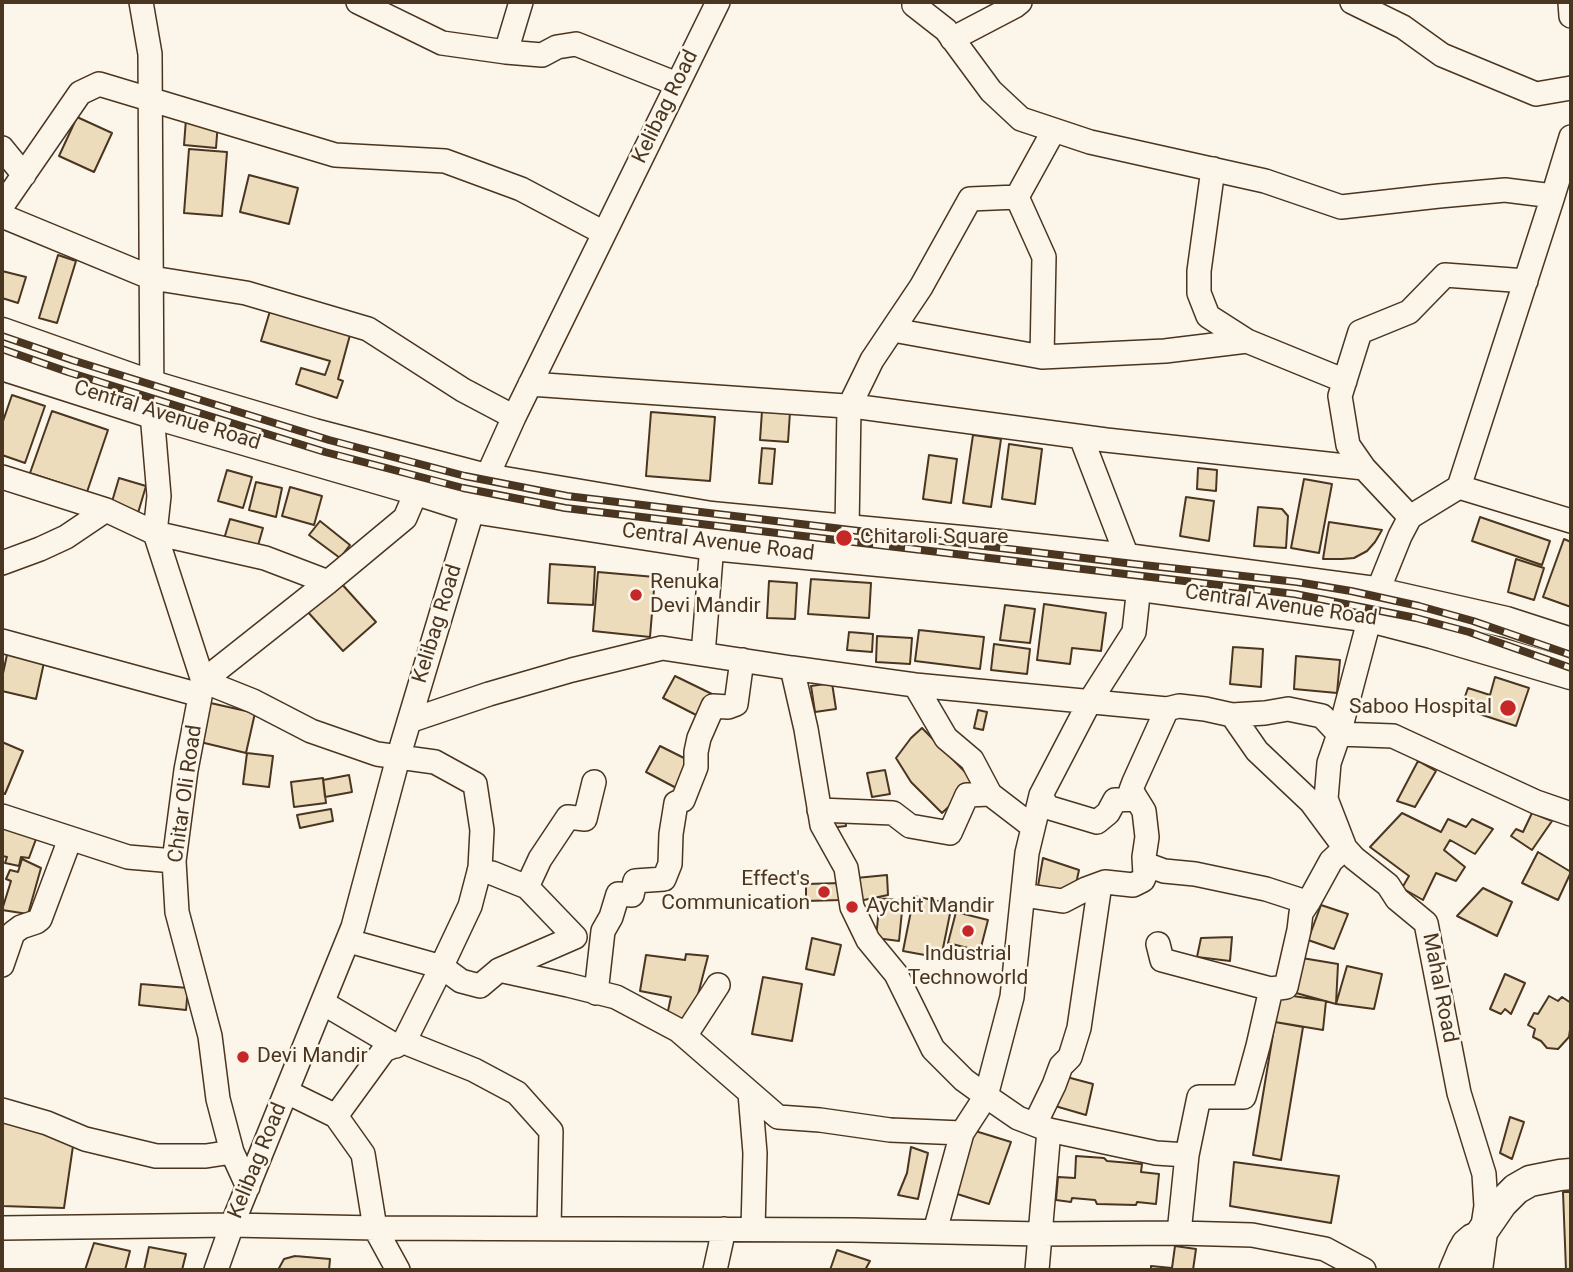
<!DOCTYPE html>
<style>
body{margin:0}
#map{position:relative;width:1573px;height:1272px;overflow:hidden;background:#fbf6e9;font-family:Roboto,sans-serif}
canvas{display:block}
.frame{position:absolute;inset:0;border:4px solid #4a3520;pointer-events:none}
</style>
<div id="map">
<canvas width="1573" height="1272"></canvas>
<div class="frame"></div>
</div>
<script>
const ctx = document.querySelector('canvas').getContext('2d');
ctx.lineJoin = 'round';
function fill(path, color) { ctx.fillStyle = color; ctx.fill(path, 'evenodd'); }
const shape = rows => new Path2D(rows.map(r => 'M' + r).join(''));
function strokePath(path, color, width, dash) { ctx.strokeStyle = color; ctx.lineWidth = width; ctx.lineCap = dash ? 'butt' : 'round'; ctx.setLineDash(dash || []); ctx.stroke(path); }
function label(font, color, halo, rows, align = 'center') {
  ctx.font = font + ' Roboto,sans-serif'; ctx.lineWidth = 5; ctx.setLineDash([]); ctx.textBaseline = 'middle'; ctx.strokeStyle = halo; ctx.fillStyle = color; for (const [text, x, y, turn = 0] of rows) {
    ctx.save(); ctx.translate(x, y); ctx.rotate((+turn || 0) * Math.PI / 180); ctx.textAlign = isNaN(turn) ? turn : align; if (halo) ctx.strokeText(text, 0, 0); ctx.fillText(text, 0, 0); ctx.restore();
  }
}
const building = shape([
 [77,117,112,133,94,172,59,156,77,117],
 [186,119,218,122,216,148,184,145,186,119],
 [189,149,227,152,222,216,184,213,189,149],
 [249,175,298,188,289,224,240,212,249,175],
 [58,255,76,261,57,323,39,318,58,255],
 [2,271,26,277,18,303,2,298,2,271],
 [270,311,350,335,338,379,343,381,337,398,296,384,301,368,325,375,330,361,261,341,270,311],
 [12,395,45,406,25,463,2,455,2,424,12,395],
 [52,411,108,430,87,492,30,473,52,411],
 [762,411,790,412,788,442,760,440,762,411],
 [651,412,715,417,710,481,646,476,651,412],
 [973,435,1001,439,991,507,963,503,973,435],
 [1009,444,1042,449,1035,504,1002,499,1009,444],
 [762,448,775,449,772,484,759,483,762,448],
 [929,455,957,459,951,503,923,499,929,455],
 [1198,468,1217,470,1216,491,1197,489,1198,468],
 [227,470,252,477,243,508,218,501,227,470],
 [119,478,146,486,138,513,111,505,119,478],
 [1304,479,1332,484,1319,553,1291,548,1304,479],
 [256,482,282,488,276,517,249,510,256,482],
 [290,487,322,496,314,525,282,516,290,487],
 [1186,497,1214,501,1209,541,1180,536,1186,497],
 [1258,507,1282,509,1288,516,1286,548,1254,546,1258,507],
 [1480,517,1550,541,1542,565,1472,541,1480,517],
 [230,519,263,528,257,549,224,539,230,519],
 [320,521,350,545,340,558,309,535,320,521],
 [1329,522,1382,530,1375,542,1367,551,1354,558,1342,559,1323,559,1329,522],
 [1564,539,1571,542,1571,607,1543,597,1564,539],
 [1516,559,1544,568,1534,600,1508,592,1516,559],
 [550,564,595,567,593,605,548,603,550,564],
 [598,572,655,577,650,637,593,631,598,572],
 [811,579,871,583,869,618,808,614,811,579],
 [769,581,797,583,795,619,767,618,769,581],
 [340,582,376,622,343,651,307,611,340,582],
 [1044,604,1106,613,1101,651,1072,648,1070,664,1037,660,1044,604],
 [1005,605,1035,609,1030,643,1000,640,1005,605],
 [919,630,984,637,980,669,915,661,919,630],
 [849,632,873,634,872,652,847,650,849,632],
 [877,636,912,638,910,664,876,662,877,636],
 [994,644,1030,649,1027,674,991,670,994,644],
 [1233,647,1263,649,1261,687,1230,684,1233,647],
 [8,650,45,658,36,699,2,691,2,678,8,650],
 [1296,656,1340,660,1337,693,1294,689,1296,656],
 [675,676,712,694,700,717,663,698,675,676],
 [1495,677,1529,688,1516,726,1461,708,1468,688,1490,695,1495,677],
 [832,683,836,709,815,712,811,686,832,683],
 [206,702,255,713,246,753,196,741,206,702],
 [978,710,987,712,983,730,974,728,978,710],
 [922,728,975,782,942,813,911,782,896,758,911,738,922,728],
 [2,742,23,751,5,794,2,793,2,742],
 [660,746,696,764,682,791,646,772,660,746],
 [247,753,273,756,269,787,243,784,247,753],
 [1418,761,1436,771,1415,807,1397,801,1418,761],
 [885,770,890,794,872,797,867,773,885,770],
 [349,775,352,792,325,797,323,780,349,775],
 [323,778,326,803,294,807,291,782,323,778],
 [331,809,333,821,300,828,297,815,331,809],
 [1402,813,1441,832,1448,819,1466,827,1472,819,1493,829,1475,854,1450,840,1444,850,1465,867,1456,881,1436,873,1423,900,1402,888,1409,876,1370,847,1402,813],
 [1532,813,1552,821,1532,850,1511,836,1516,829,1523,832,1532,813],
 [845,815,846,826,830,828,829,816,845,815],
 [2,820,39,831,29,858,21,857,19,866,5,863,7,857,2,856,2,820],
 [1538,852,1571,872,1558,900,1522,883,1538,852],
 [1043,858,1079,870,1074,893,1038,886,1043,858],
 [22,859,41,868,28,914,2,910,11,881,6,879,10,870,18,872,22,859],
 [887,875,888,895,859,901,856,878,887,875],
 [841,883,841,900,806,901,806,884,841,883],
 [1483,888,1512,902,1497,936,1457,916,1483,888],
 [914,896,952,904,941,958,903,951,914,896],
 [880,898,903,901,899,941,876,938,880,898],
 [1321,905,1348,914,1334,949,1308,940,1321,905],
 [956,912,988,920,980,951,948,943,956,912],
 [1232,937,1230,961,1197,957,1201,938,1232,937],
 [812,938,841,945,834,975,806,969,812,938],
 [686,954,708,956,693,1014,677,1024,666,1020,671,997,640,991,646,955,685,960,686,954],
 [1302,958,1338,964,1336,1004,1296,993,1302,958],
 [1347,966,1382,974,1374,1009,1336,1004,1347,966],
 [1505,974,1525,983,1511,1014,1505,1009,1501,1014,1490,1009,1505,974],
 [763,977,802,984,792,1041,752,1034,763,977],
 [141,984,188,988,186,1010,139,1005,141,984],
 [1280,994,1326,1001,1323,1030,1275,1022,1280,994],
 [1549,996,1558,1001,1562,997,1571,1003,1571,1023,1569,1037,1558,1049,1547,1048,1541,1041,1533,1037,1535,1029,1528,1025,1534,1013,1538,1014,1549,996],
 [1275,1022,1303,1027,1281,1160,1253,1155,1275,1022],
 [1063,1076,1093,1084,1086,1115,1055,1106,1063,1076],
 [2,1114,74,1139,64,1208,2,1206,2,1114],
 [1510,1117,1524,1122,1512,1159,1500,1153,1510,1117],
 [972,1130,1011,1142,989,1204,954,1193,972,1130],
 [911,1147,928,1153,918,1199,898,1195,907,1173,911,1147],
 [1076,1156,1104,1158,1107,1161,1142,1164,1141,1172,1159,1174,1156,1204,1137,1202,1136,1205,1097,1204,1095,1200,1072,1198,1071,1202,1056,1200,1058,1177,1075,1178,1076,1156],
 [1234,1162,1339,1176,1331,1223,1230,1206,1234,1162],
 [1563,1192,1571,1192,1571,1270,1566,1270,1563,1192],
 [94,1243,130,1251,125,1270,85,1270,94,1243],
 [1175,1246,1196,1249,1193,1270,1151,1270,1151,1266,1172,1268,1175,1246],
 [149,1247,186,1254,182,1270,144,1270,149,1247],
 [837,1250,870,1261,865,1270,830,1270,837,1250],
 [295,1256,330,1259,329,1270,278,1270,284,1259,295,1256]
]);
fill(building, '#ecdcbc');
strokePath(building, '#4a3520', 2);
const minor = shape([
 [141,2,150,54,152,413,159,496,155,533,203,681,253,701,311,731,377,754,435,762,475,784,482,830,480,868,470,906,437,976,404,1042,384,1050,336,1116],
 [358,2,442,43,506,52,521,2],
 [915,2,914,5,946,30,991,91,1021,119,1090,142,1265,181,1341,207,1439,196,1505,190,1553,196,1571,137],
 [1352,2,1403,27,1442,55,1536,94,1571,88],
 [1570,2,1571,16],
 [952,39,1015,6,1020,2],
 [506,52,542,55,557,47,576,44,677,84],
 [2,148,24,175],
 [1213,169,1199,271,1199,293,1208,316,1247,341],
 [1553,196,1459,487,1571,521],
 [1017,197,1044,257,1042,357],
 [2,206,80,93,99,84,335,155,445,161,521,189,604,233],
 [2,216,152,278,246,293,368,329,463,390,514,417],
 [893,330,1042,357,1165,351,1247,341,1345,381],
 [530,384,860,407,1106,440,1364,468],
 [1081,437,1128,559],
 [2,477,106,510,155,533,265,558,328,582],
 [1410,517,1364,468,1348,445,1340,396,1360,332,1409,312,1445,275,1526,281],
 [847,530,849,407,872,360,921,287,970,199,1017,197,1054,130],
 [2,563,40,549,66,537,106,510],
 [1377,593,1400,536,1410,517,1459,487],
 [1370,617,1339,734,1329,763,1326,799,1345,848,1354,858,1388,885,1397,899,1426,923,1459,1093,1484,1174,1486,1206,1482,1232,1471,1236,1464,1242,1459,1251,1451,1270],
 [2,641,200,695],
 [703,654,712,545],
 [792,668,915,685,1167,709,1179,706,1205,709,1232,715,1265,713,1288,709,1322,716,1339,734,1393,736,1536,802,1571,814],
 [915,685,946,738,972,760,990,794,1033,827],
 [409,721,489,694,572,670,662,648,792,668,806,729,822,825,846,868,852,907,868,940,896,974,933,1049,964,1080,986,1096,1018,1118,1049,1130,1037,1270],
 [1041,795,1047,807,1097,822,1108,813,1115,800,1136,799],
 [819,810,893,813,910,826,950,833,967,795,990,794],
 [2,816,128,857,174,861],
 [1145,864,1164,871,1195,874,1266,889,1303,901,1309,901,1331,861,1345,848,1311,802,1257,751,1232,715],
 [479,871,492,873,527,887,575,937,499,970],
 [527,887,540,859,568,817,585,819,594,782],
 [1023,895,1063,901,1086,889,1105,882,1133,885,1143,880,1145,875,1144,857,1147,837,1144,811,1131,790,1134,782,1167,709],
 [349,941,442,967,461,981,480,986,499,970,568,985,616,997,678,1030,778,1117,820,1120,890,1130,962,1133,986,1096,1012,997,1027,853,1041,795,1090,701,1134,632,1139,586],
 [1158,944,1162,960,1271,989,1258,1046,1244,1097,1199,1097,1187,1155,1179,1233],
 [2,965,13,933,21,927,36,922,40,919,70,839],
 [1271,989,1286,987,1299,930,1301,913,1309,901],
 [596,993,603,931,611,917,618,894,632,895,635,881,664,879,670,864,671,834,676,803,683,800,696,767,696,752,699,738,713,706,728,707,736,704,742,660],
 [323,1003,396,1046],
 [685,1036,718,985],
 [404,1042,474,1070,517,1093,551,1131,549,1228],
 [287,1092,336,1116,363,1154,375,1228,398,1270],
 [750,1093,755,1153,753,1229],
 [2,1110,47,1123,85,1139,156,1156,206,1156,232,1152],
 [1035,1124,1054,1085,1061,1066,1070,1057,1079,1028,1100,884],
 [1049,1130,1156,1153,1187,1155],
 [248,1187,232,1152,218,1099,210,1036,177,912,174,861,186,770,203,681,328,582,405,518,417,490],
 [2,1228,232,1225,375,1228,853,1230,1040,1234,1179,1233,1252,1235,1325,1249,1364,1270],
 [935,1231,962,1133],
 [216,1270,232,1225,353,927,398,758,473,508,514,417,718,2],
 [715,1270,724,1229]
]);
const major = shape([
 [2,333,152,386,314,434,486,479,711,517,972,542,1128,559,1369,591,1506,622,1571,643],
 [2,365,152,413,417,490,473,508,712,545,1139,586,1370,617,1432,633,1571,674],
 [1477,1270,1482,1232,1502,1203,1516,1189,1530,1181,1560,1175,1571,1174]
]);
strokePath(minor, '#4a3520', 26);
strokePath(major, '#4a3520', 33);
strokePath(minor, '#fbf6e9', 23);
strokePath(major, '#fbf6e9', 30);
const rail = shape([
 [2,336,72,360,329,440,465,476,567,496,1134,564,1297,582,1351,591,1419,606,1473,621,1571,655],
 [2,349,68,372,325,452,463,488,565,508,1295,594,1416,618,1469,632,1571,668]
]);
strokePath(rail, '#4a3520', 8);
strokePath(rail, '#fbf6e9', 5, [16]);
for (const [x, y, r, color] of [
 [844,538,9,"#c62828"],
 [636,595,7,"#c62828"],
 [1508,708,9,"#c62828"],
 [824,892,7,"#c62828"],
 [852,907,7,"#c62828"],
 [968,931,7,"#c62828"],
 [243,1057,7,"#c62828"]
]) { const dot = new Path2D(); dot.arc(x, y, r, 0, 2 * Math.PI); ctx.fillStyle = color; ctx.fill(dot); strokePath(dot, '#fbf6e9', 2.5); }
label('21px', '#4a3520', '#fbf6e9', [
 ["Kelibag Road",666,107,-64],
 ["Central Avenue Road",167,416,17],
 ["Central Avenue Road",718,543,7],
 ["Central Avenue Road",1281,606,8],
 ["Kelibag Road",438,624,-73],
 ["Chitar Oli Road",186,794,-82],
 ["Mahal Road",1439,988,79],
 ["Kelibag Road",258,1161,-68]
]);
label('21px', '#4a3520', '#fbf6e9', [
 ["Chitaroli Square",860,538],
 ["Renuka",650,583],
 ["Devi Mandir",650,607],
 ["Saboo Hospital",1492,708,"right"],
 ["Effect's",810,880,"right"],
 ["Communication",810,904,"right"],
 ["Aychit Mandir",866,907],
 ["Industrial",968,955,"center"],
 ["Technoworld",968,979,"center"],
 ["Devi Mandir",257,1057]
], 'left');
</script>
